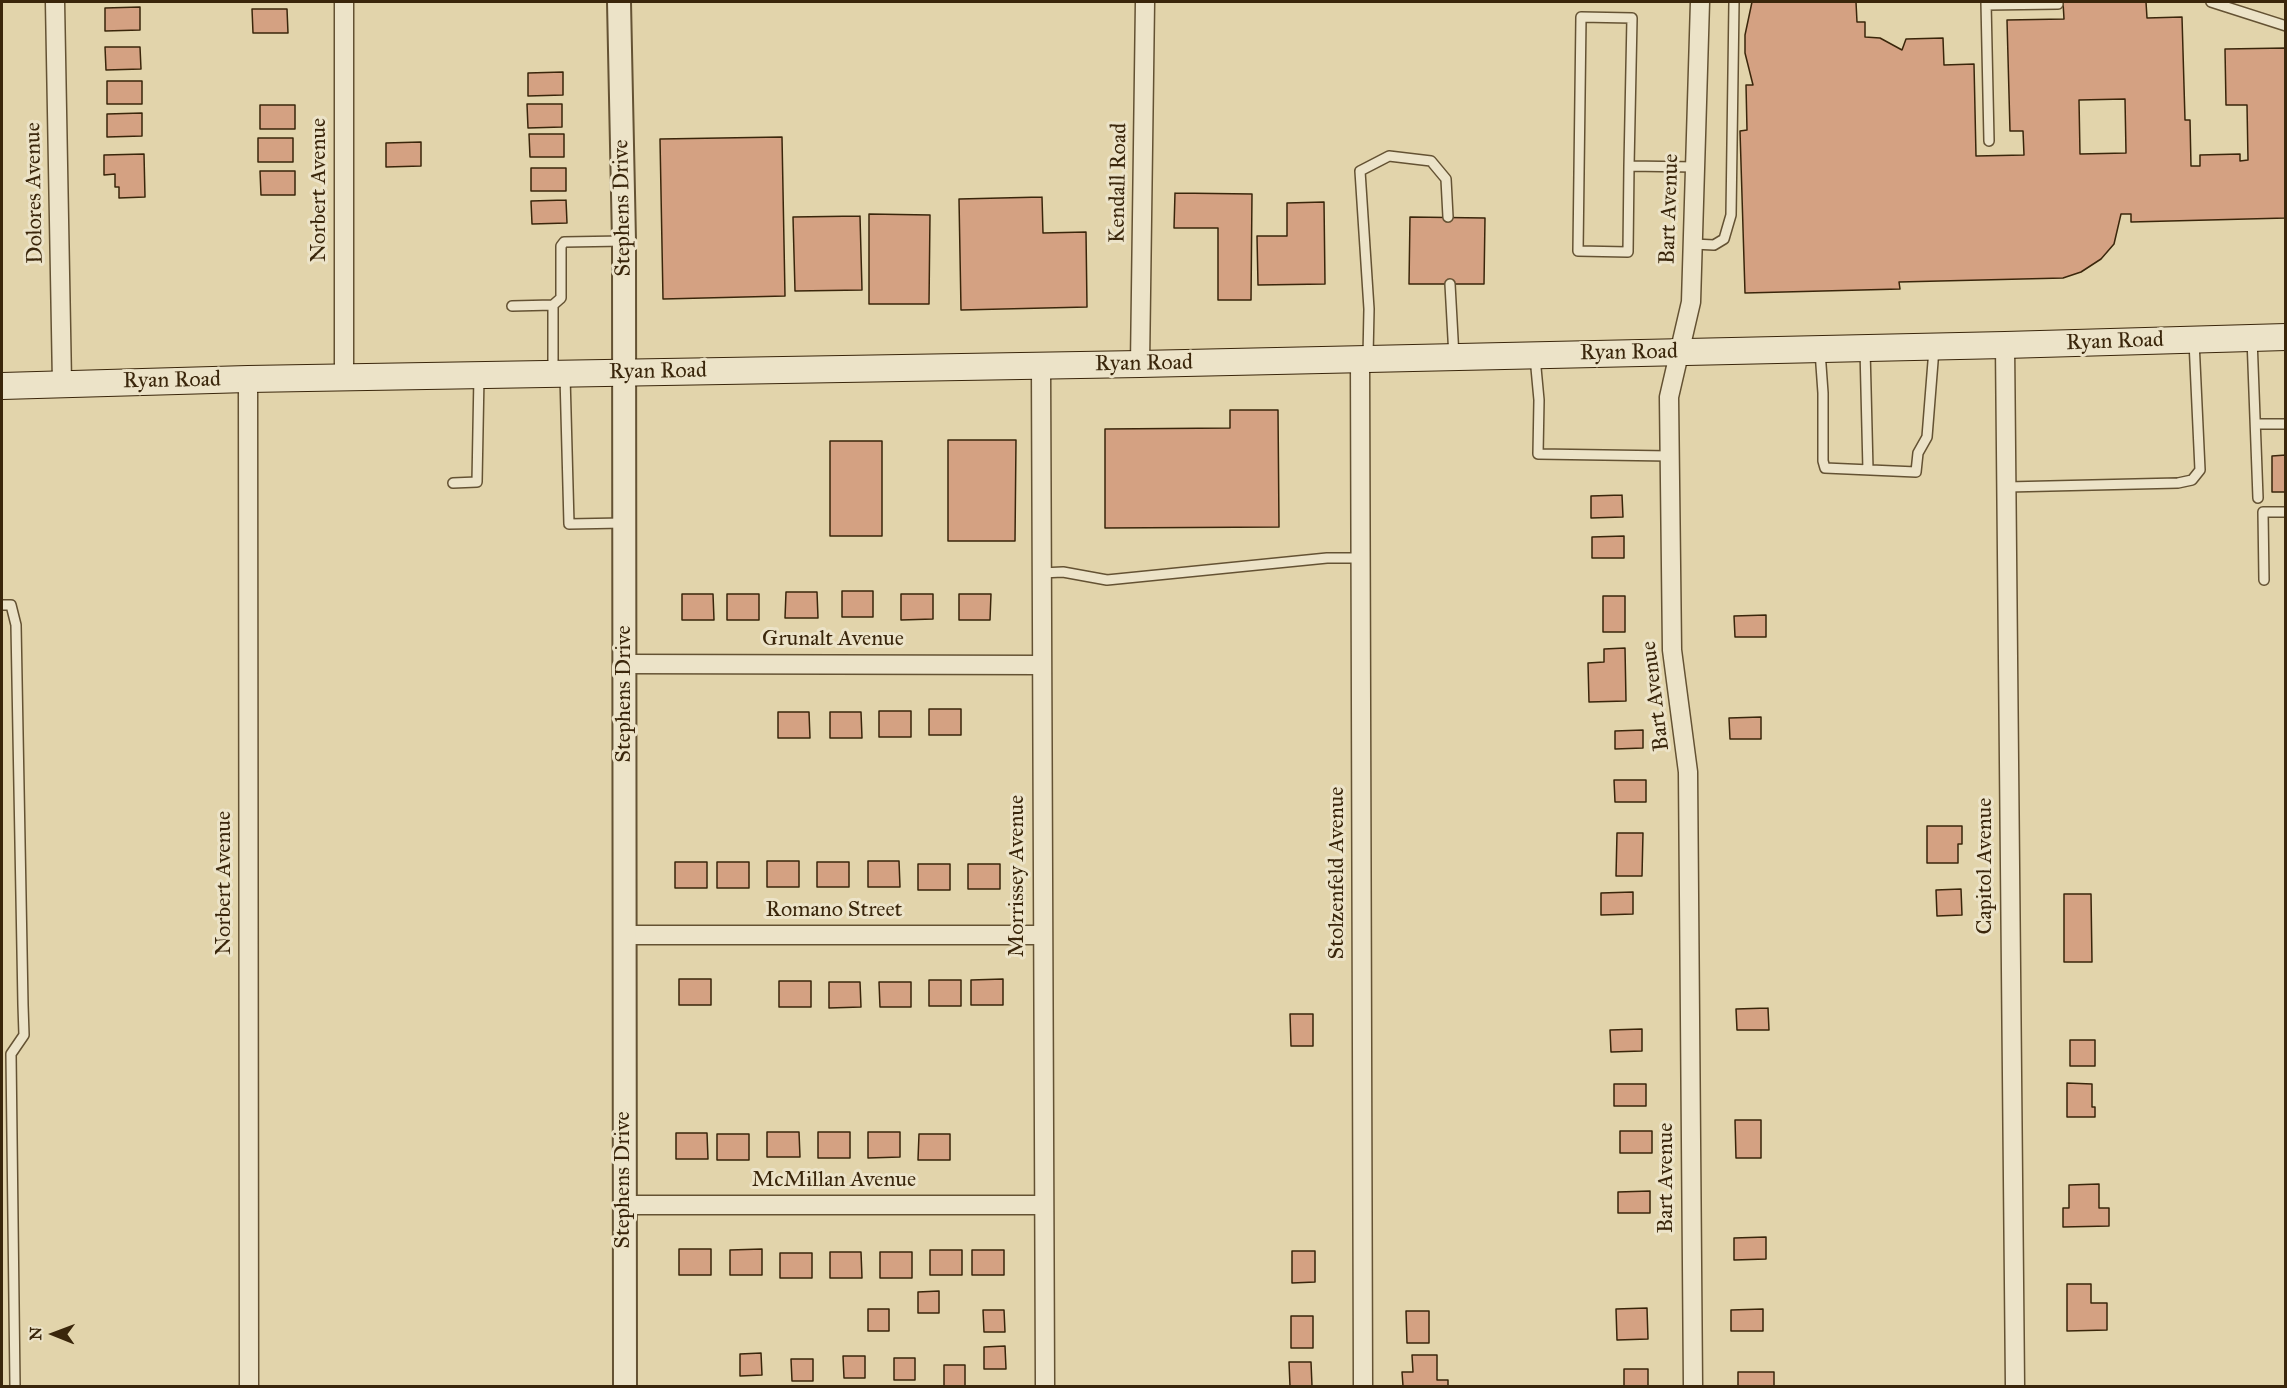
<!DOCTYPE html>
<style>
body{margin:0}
#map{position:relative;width:2287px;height:1388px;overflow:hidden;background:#e2d4ab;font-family:"IM FELL Great Primer",serif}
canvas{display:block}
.frame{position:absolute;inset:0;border:3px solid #3a260b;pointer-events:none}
.north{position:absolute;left:24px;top:1304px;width:60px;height:60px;-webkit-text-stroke:4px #ece3c8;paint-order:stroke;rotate:271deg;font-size:16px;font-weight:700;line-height:24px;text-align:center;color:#3a260b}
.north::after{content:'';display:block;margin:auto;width:21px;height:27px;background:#3a260b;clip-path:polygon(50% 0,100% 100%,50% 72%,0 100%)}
</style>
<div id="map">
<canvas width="2287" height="1388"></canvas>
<div class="frame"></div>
<div class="north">N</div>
</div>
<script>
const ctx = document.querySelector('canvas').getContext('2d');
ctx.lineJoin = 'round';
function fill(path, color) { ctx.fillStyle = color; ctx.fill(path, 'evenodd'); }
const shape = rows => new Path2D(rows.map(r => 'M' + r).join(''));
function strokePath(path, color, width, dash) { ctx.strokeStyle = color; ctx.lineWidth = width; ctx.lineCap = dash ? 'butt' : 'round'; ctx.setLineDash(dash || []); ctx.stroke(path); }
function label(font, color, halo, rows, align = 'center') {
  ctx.font = font + ' "IM FELL Great Primer",serif'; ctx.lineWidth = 6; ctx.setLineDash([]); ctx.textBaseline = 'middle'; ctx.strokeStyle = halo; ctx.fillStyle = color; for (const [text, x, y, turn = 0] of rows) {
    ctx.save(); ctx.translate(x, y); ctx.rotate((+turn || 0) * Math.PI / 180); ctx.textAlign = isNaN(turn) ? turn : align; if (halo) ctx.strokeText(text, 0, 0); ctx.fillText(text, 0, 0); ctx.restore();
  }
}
const building = shape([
 [1752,2,1856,2,1857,22,1865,22,1865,37,1880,38,1902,50,1906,39,1943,38,1944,65,1974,64,1976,156,2024,155,2023,131,2010,131,2007,20,2064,19,2063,2,2146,2,2147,18,2182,17,2185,120,2190,120,2191,166,2200,166,2200,155,2240,154,2240,161,2248,160,2247,105,2226,105,2225,49,2286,48,2286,218,2131,222,2131,214,2121,214,2114,244,2101,259,2081,272,2063,278,1899,282,1900,289,1745,293,1740,131,1747,130,1746,85,1753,85,1745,53,1745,35,1752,2],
 [2125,99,2126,153,2080,154,2079,100,2125,99],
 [140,7,140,30,105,31,105,8,140,7],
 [252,9,287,9,288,33,253,33,252,9],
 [105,47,140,47,141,69,106,70,105,47],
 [563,72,563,95,528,96,528,73,563,72],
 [107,81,142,81,142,104,107,104,107,81],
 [527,104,562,104,562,127,528,128,527,104],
 [260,105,295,105,295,129,260,129,260,105],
 [142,113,142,136,107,137,107,114,142,113],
 [529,134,564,134,564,157,530,157,529,134],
 [782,137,785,296,663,299,660,139,782,137],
 [258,138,293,138,293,162,258,162,258,138],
 [421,142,421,166,386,167,386,143,421,142],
 [144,154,145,197,119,198,119,187,115,187,115,174,104,175,104,155,144,154],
 [531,168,566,168,566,191,531,191,531,168],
 [260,171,295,171,295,195,261,195,260,171],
 [1175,193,1252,194,1251,300,1218,300,1218,228,1174,228,1175,193],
 [1042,197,1043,233,1086,232,1087,307,961,310,959,199,1042,197],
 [566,200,567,223,532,224,531,201,566,200],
 [1324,202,1325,284,1258,285,1257,236,1287,236,1287,203,1324,202],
 [869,214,930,215,929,304,869,304,869,214],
 [860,216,862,290,795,291,793,217,860,216],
 [1410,217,1485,218,1484,284,1409,284,1410,217],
 [1230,410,1278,410,1279,527,1105,528,1105,429,1230,428,1230,410],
 [948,440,1016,440,1015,541,948,541,948,440],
 [830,441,882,441,882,536,830,536,830,441],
 [2286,455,2286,492,2272,492,2272,456,2286,455],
 [1622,495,1623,517,1591,518,1591,496,1622,495],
 [1624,536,1624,558,1592,558,1592,537,1624,536],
 [842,591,873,591,873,617,842,617,842,591],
 [786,592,817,592,818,618,785,618,786,592],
 [682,594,713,594,714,620,682,620,682,594],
 [727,594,759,594,759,620,727,620,727,594],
 [901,594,933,594,933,619,901,620,901,594],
 [959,594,991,594,990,620,959,620,959,594],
 [1603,596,1625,596,1625,632,1603,632,1603,596],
 [1766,615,1766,637,1735,637,1734,616,1766,615],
 [1625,648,1626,701,1589,702,1588,663,1604,662,1604,649,1625,648],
 [929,709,961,709,961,735,929,735,929,709],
 [879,711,911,711,911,737,879,737,879,711],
 [778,712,809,712,810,738,778,738,778,712],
 [830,712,861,712,862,738,830,738,830,712],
 [1761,717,1761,739,1730,739,1729,718,1761,717],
 [1643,730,1643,748,1615,749,1615,731,1643,730],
 [1614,780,1646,780,1646,802,1615,802,1614,780],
 [1927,826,1962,826,1962,844,1958,844,1958,863,1927,863,1927,826],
 [1617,833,1643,833,1642,876,1616,876,1617,833],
 [767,861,799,861,799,887,767,887,767,861],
 [868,861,899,861,900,887,868,887,868,861],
 [675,862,707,862,707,888,675,888,675,862],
 [717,862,749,862,749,888,717,888,717,862],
 [817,862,849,862,849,887,817,887,817,862],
 [918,864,950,864,950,890,918,890,918,864],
 [968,864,1000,864,1000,889,968,889,968,864],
 [1961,889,1962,915,1937,916,1936,890,1961,889],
 [1633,892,1633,914,1601,915,1601,893,1633,892],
 [2064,894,2091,894,2092,962,2064,962,2064,894],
 [679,979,711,979,711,1005,679,1005,679,979],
 [1003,979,1003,1005,971,1005,971,980,1003,979],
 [929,980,961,980,961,1006,929,1006,929,980],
 [779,981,811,981,811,1007,779,1007,779,981],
 [829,982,860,982,861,1007,829,1008,829,982],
 [879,982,911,982,911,1007,880,1007,879,982],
 [1768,1008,1769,1030,1737,1030,1736,1009,1768,1008],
 [1290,1014,1313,1014,1313,1046,1291,1046,1290,1014],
 [1642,1029,1642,1051,1611,1052,1610,1030,1642,1029],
 [2070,1040,2095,1040,2095,1066,2070,1066,2070,1040],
 [2067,1083,2092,1084,2092,1107,2095,1107,2095,1117,2067,1117,2067,1083],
 [1614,1084,1646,1084,1646,1106,1614,1106,1614,1084],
 [1735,1120,1761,1120,1761,1158,1736,1158,1735,1120],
 [1620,1131,1652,1131,1652,1153,1620,1153,1620,1131],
 [767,1132,799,1132,800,1157,767,1157,767,1132],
 [818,1132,850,1132,850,1158,818,1158,818,1132],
 [868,1132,900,1132,900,1157,868,1158,868,1132],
 [676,1133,707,1133,708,1159,676,1159,676,1133],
 [717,1134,749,1134,749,1160,717,1160,717,1134],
 [919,1134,950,1134,950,1160,918,1160,919,1134],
 [2099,1184,2099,1208,2109,1208,2109,1226,2063,1227,2063,1208,2069,1208,2069,1185,2099,1184],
 [1650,1191,1650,1213,1618,1213,1618,1192,1650,1191],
 [1766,1237,1766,1259,1734,1260,1734,1238,1766,1237],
 [679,1249,711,1249,711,1275,679,1275,679,1249],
 [762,1249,762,1275,730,1275,730,1250,762,1249],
 [930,1250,962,1250,962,1275,930,1275,930,1250],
 [972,1250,1004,1250,1004,1275,972,1275,972,1250],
 [1292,1251,1315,1251,1315,1282,1292,1283,1292,1251],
 [830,1252,861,1252,862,1278,830,1278,830,1252],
 [880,1252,912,1252,912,1278,880,1278,880,1252],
 [780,1253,812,1253,812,1278,780,1278,780,1253],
 [2067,1284,2091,1284,2091,1303,2107,1303,2107,1330,2067,1331,2067,1284],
 [939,1291,939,1313,918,1313,918,1292,939,1291],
 [1647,1308,1648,1339,1617,1340,1616,1309,1647,1308],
 [868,1309,889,1309,889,1331,868,1331,868,1309],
 [1763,1309,1763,1331,1731,1331,1731,1310,1763,1309],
 [983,1310,1004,1310,1005,1332,984,1332,983,1310],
 [1406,1311,1429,1311,1429,1343,1407,1343,1406,1311],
 [1291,1316,1313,1316,1313,1348,1291,1348,1291,1316],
 [1005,1346,1006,1369,984,1369,984,1347,1005,1346],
 [761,1353,762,1375,740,1376,740,1354,761,1353],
 [1412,1355,1437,1355,1437,1380,1448,1380,1448,1386,1403,1386,1402,1372,1413,1372,1412,1355],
 [843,1356,865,1356,865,1378,844,1378,843,1356],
 [894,1358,915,1358,915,1380,894,1380,894,1358],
 [791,1359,813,1359,813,1381,792,1381,791,1359],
 [1289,1362,1311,1362,1312,1386,1290,1386,1289,1362],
 [944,1365,965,1365,965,1386,944,1386,944,1365],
 [1624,1369,1648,1369,1648,1386,1624,1386,1624,1369],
 [1738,1372,1774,1372,1774,1386,1738,1386,1738,1372]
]);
fill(building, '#d4a182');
strokePath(building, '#3a260b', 1.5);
const service = shape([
 [1986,2,1989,141],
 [2211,2,2286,26],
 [1986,5,2058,4],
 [1629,166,1628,252,1578,251,1581,17,1632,18,1629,166,1695,167],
 [1693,244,1714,245,1724,239,1731,215,1734,2],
 [1450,284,1454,357],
 [553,305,553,372],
 [512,306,553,305,561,298,561,246,564,242,624,241],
 [2252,338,2258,498],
 [1865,349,1868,470],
 [1820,351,1823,393,1823,461,1825,468,1916,472,1918,453,1927,437,1934,349],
 [1368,357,1369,309,1360,171,1389,156,1431,161,1446,179,1448,217],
 [1535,357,1539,400,1538,454,1670,456],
 [565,376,569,524,623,523],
 [2256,424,2286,424],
 [453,483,477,482,479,376],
 [2007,487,2178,483,2192,480,2200,470,2194,341],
 [1041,573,1063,572,1107,580,1327,558,1361,558],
 [2264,580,2263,512,2286,512],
 [2,605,11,605,16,625,23,1005,24,1035,11,1054,15,1386]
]);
const minor = shape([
 [55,2,62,383],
 [344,2,344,378],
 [2005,345,2015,1386],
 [1360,359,1363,1386],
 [1140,364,1145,2],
 [1041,366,1045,1386],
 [248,379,249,1386],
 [625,664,1042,665],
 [625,935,1042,935],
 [624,1205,1044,1205],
 [1693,1386,1688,772,1672,650,1669,397,1691,302,1700,2]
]);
const tertiary = shape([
 [619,2,624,241,625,1386]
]);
const secondary = shape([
 [2,386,248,379,1140,364,2005,345,2286,337]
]);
strokePath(service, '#645233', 12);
strokePath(minor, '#645233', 21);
strokePath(tertiary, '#645233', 26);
strokePath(secondary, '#3a260b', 28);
strokePath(service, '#ece3c8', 9);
strokePath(minor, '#ece3c8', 18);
strokePath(tertiary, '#ece3c8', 22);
strokePath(secondary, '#ece3c8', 26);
label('22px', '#3a260b', '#ece3c8', [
 ["Kendall Road",1119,183,-89],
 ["Norbert Avenue",320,190,-90],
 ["Dolores Avenue",35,193,-91],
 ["Stephens Drive",623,208,-91],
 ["Bart Avenue",1670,209,-88],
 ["Ryan Road",2115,342,-2],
 ["Ryan Road",1629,353,-1],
 ["Ryan Road",1144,364,-1],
 ["Ryan Road",658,372,-1],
 ["Ryan Road",172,381,-1],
 ["Grunalt Avenue",833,640],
 ["Stephens Drive",625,694,-90],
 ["Bart Avenue",1656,696,-97],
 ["Capitol Avenue",1986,866,-90],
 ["Stolzenfeld Avenue",1338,873,-90],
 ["Morrissey Avenue",1018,876,-90],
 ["Norbert Avenue",225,883,-90],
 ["Romano Street",834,911],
 ["Bart Avenue",1667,1178,-90],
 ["Stephens Drive",624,1180,-90],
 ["McMillan Avenue",834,1181]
]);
</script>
